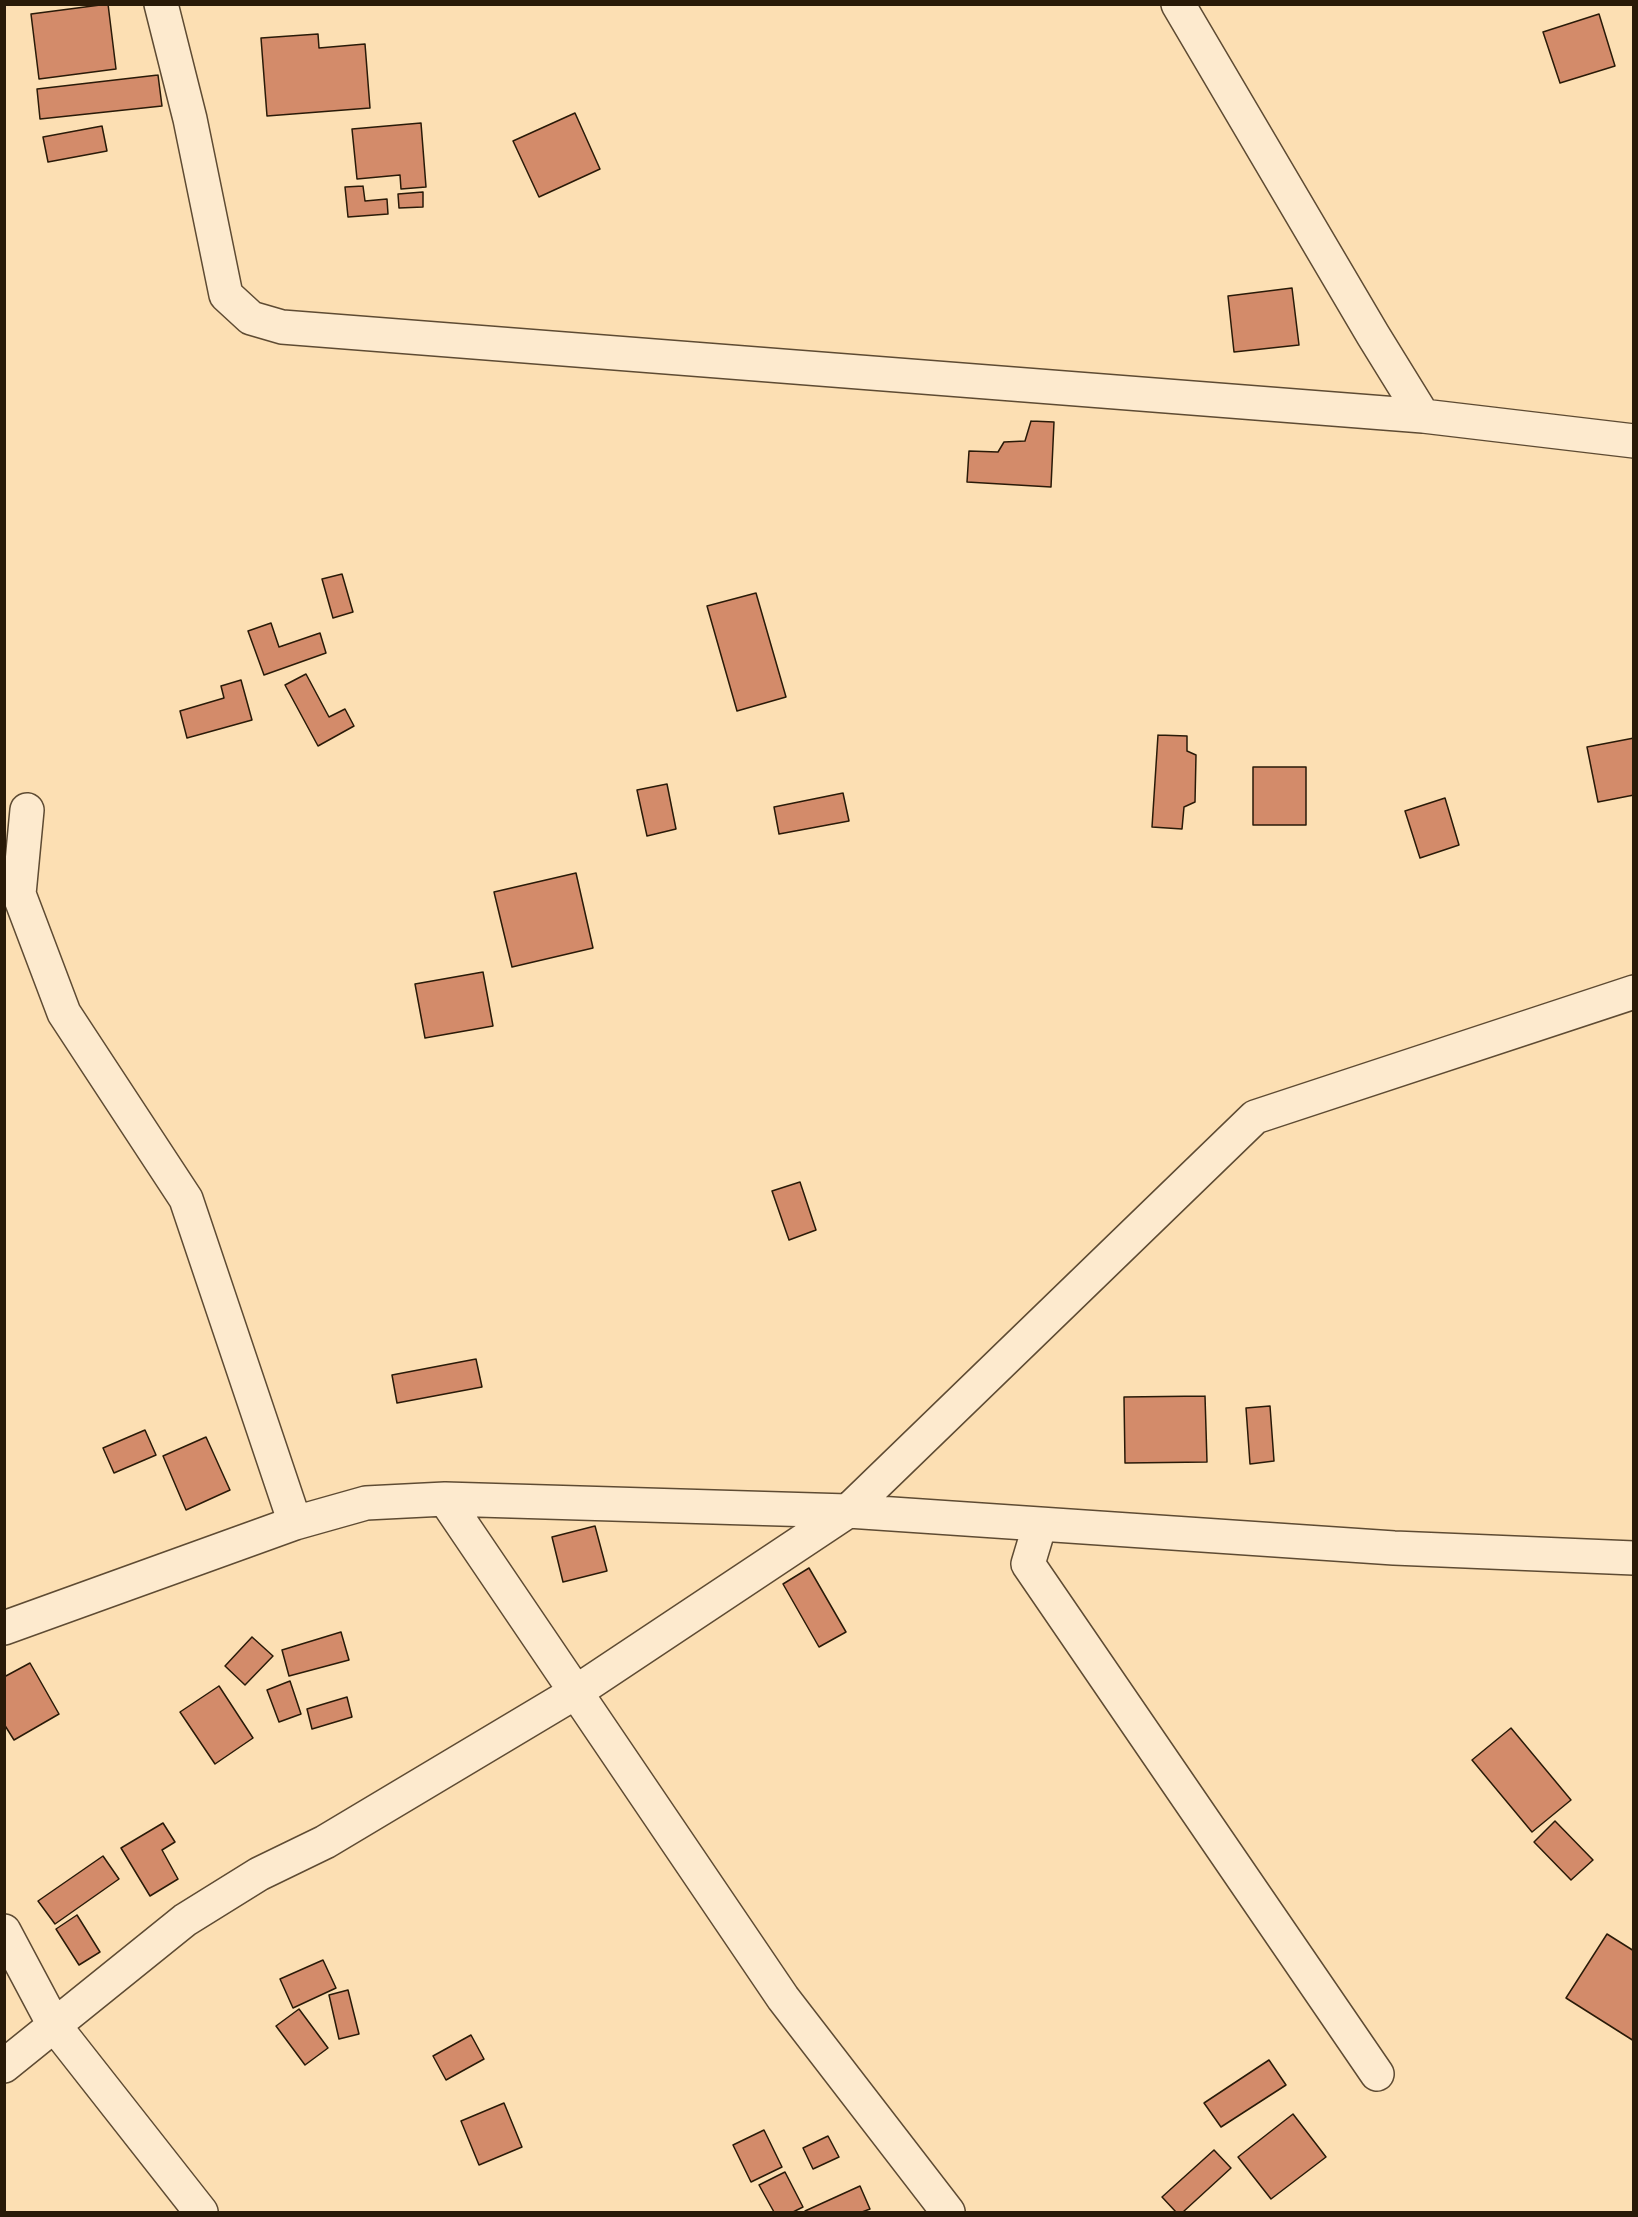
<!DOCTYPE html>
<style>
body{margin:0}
#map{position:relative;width:1638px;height:2217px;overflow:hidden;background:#fcdfb3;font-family:Cardo,serif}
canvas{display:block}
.frame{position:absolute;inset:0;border:6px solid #291a08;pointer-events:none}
</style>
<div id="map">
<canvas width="1638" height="2217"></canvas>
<div class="frame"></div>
</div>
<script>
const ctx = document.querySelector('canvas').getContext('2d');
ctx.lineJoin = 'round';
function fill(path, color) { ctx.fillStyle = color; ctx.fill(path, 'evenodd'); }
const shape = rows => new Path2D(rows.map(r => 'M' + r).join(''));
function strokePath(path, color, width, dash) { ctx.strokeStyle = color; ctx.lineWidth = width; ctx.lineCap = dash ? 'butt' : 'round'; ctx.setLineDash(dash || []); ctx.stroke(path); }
const building = shape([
 [108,4,116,69,39,79,31,14,108,4],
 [1599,14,1615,66,1560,83,1543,32,1599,14],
 [318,34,319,48,365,44,370,108,267,116,261,38,318,34],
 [158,75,162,106,40,119,37,89,158,75],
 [575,113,600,169,539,197,513,141,575,113],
 [421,123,426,187,401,189,400,175,357,179,352,129,421,123],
 [102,126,107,151,48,162,43,137,102,126],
 [363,186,365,201,387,199,388,214,348,217,345,187,363,186],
 [423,192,423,207,399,208,398,194,423,192],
 [1292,288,1299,345,1234,352,1228,296,1292,288],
 [1031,421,1054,422,1051,487,967,482,969,451,998,452,1004,442,1025,441,1031,421],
 [342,574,353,612,333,618,322,579,342,574],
 [756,593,786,697,737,711,707,606,756,593],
 [271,623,279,647,320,633,326,653,264,675,248,631,271,623],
 [306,674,329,717,345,709,354,726,318,746,285,685,306,674],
 [241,680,252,720,187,738,180,711,224,698,221,686,241,680],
 [1158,735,1187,736,1187,751,1196,755,1195,802,1184,807,1182,829,1152,827,1158,735],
 [1634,738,1634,795,1598,802,1587,747,1634,738],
 [1253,767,1306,767,1306,825,1253,825,1253,767],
 [667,784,676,829,647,836,637,790,667,784],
 [843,793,849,821,779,834,774,807,843,793],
 [1445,798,1459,845,1420,858,1405,811,1445,798],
 [576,873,593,948,512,967,494,892,576,873],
 [483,972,493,1026,425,1038,415,984,483,972],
 [800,1182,816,1230,789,1240,772,1191,800,1182],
 [476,1359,482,1387,397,1403,392,1375,476,1359],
 [1205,1396,1207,1462,1125,1463,1124,1397,1205,1396],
 [1270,1406,1274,1461,1250,1464,1246,1408,1270,1406],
 [145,1430,156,1455,114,1473,103,1448,145,1430],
 [206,1437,230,1490,186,1510,163,1456,206,1437],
 [595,1526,607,1571,563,1582,552,1537,595,1526],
 [809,1568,846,1632,819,1647,783,1584,809,1568],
 [341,1632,349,1660,289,1676,282,1650,341,1632],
 [252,1637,273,1656,245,1685,225,1666,252,1637],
 [30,1663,59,1714,14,1740,4,1724,4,1677,30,1663],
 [290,1681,301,1714,279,1722,267,1690,290,1681],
 [219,1686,253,1738,215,1764,180,1712,219,1686],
 [347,1697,352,1717,312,1729,307,1709,347,1697],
 [1511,1728,1571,1800,1532,1832,1472,1760,1511,1728],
 [1555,1821,1593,1860,1571,1880,1534,1842,1555,1821],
 [163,1823,175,1842,162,1850,178,1879,150,1896,121,1848,163,1823],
 [103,1856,119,1879,55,1924,38,1901,103,1856],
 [77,1915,100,1952,79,1965,56,1929,77,1915],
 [1607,1934,1634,1951,1634,2041,1566,1998,1607,1934],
 [323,1960,336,1988,293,2008,280,1979,323,1960],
 [348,1990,359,2034,339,2039,329,1995,348,1990],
 [299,2009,328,2048,305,2065,276,2026,299,2009],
 [471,2035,484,2059,446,2080,433,2056,471,2035],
 [1269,2060,1286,2085,1221,2127,1204,2103,1269,2060],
 [504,2103,522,2147,479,2165,461,2121,504,2103],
 [1293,2114,1326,2157,1271,2199,1238,2157,1293,2114],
 [764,2130,782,2167,751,2182,733,2145,764,2130],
 [828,2136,839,2157,813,2169,803,2148,828,2136],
 [1214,2150,1231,2168,1183,2212,1176,2212,1162,2197,1214,2150],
 [785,2172,803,2207,793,2212,774,2212,759,2185,785,2172],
 [860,2186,870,2209,862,2212,806,2212,805,2211,860,2186]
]);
fill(building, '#d38b6a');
strokePath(building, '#291a08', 1.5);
const minor = shape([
 [161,4,190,119,226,295,251,318,282,327,1423,416,1634,441],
 [1178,4,1373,335,1423,416],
 [27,810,19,894,64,1013,186,1199,295,1523],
 [445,1499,783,1998,948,2212],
 [1040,1524,1028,1564,1377,2074],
 [4,1628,295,1523,366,1503,445,1499,848,1511,1394,1548,1634,1558],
 [4,1931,54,2025,201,2212],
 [4,2066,185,1920,259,1874,325,1842,576,1692,848,1511,1255,1117,1634,992]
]);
strokePath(minor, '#5e4b33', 36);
strokePath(minor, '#fdeace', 33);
</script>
